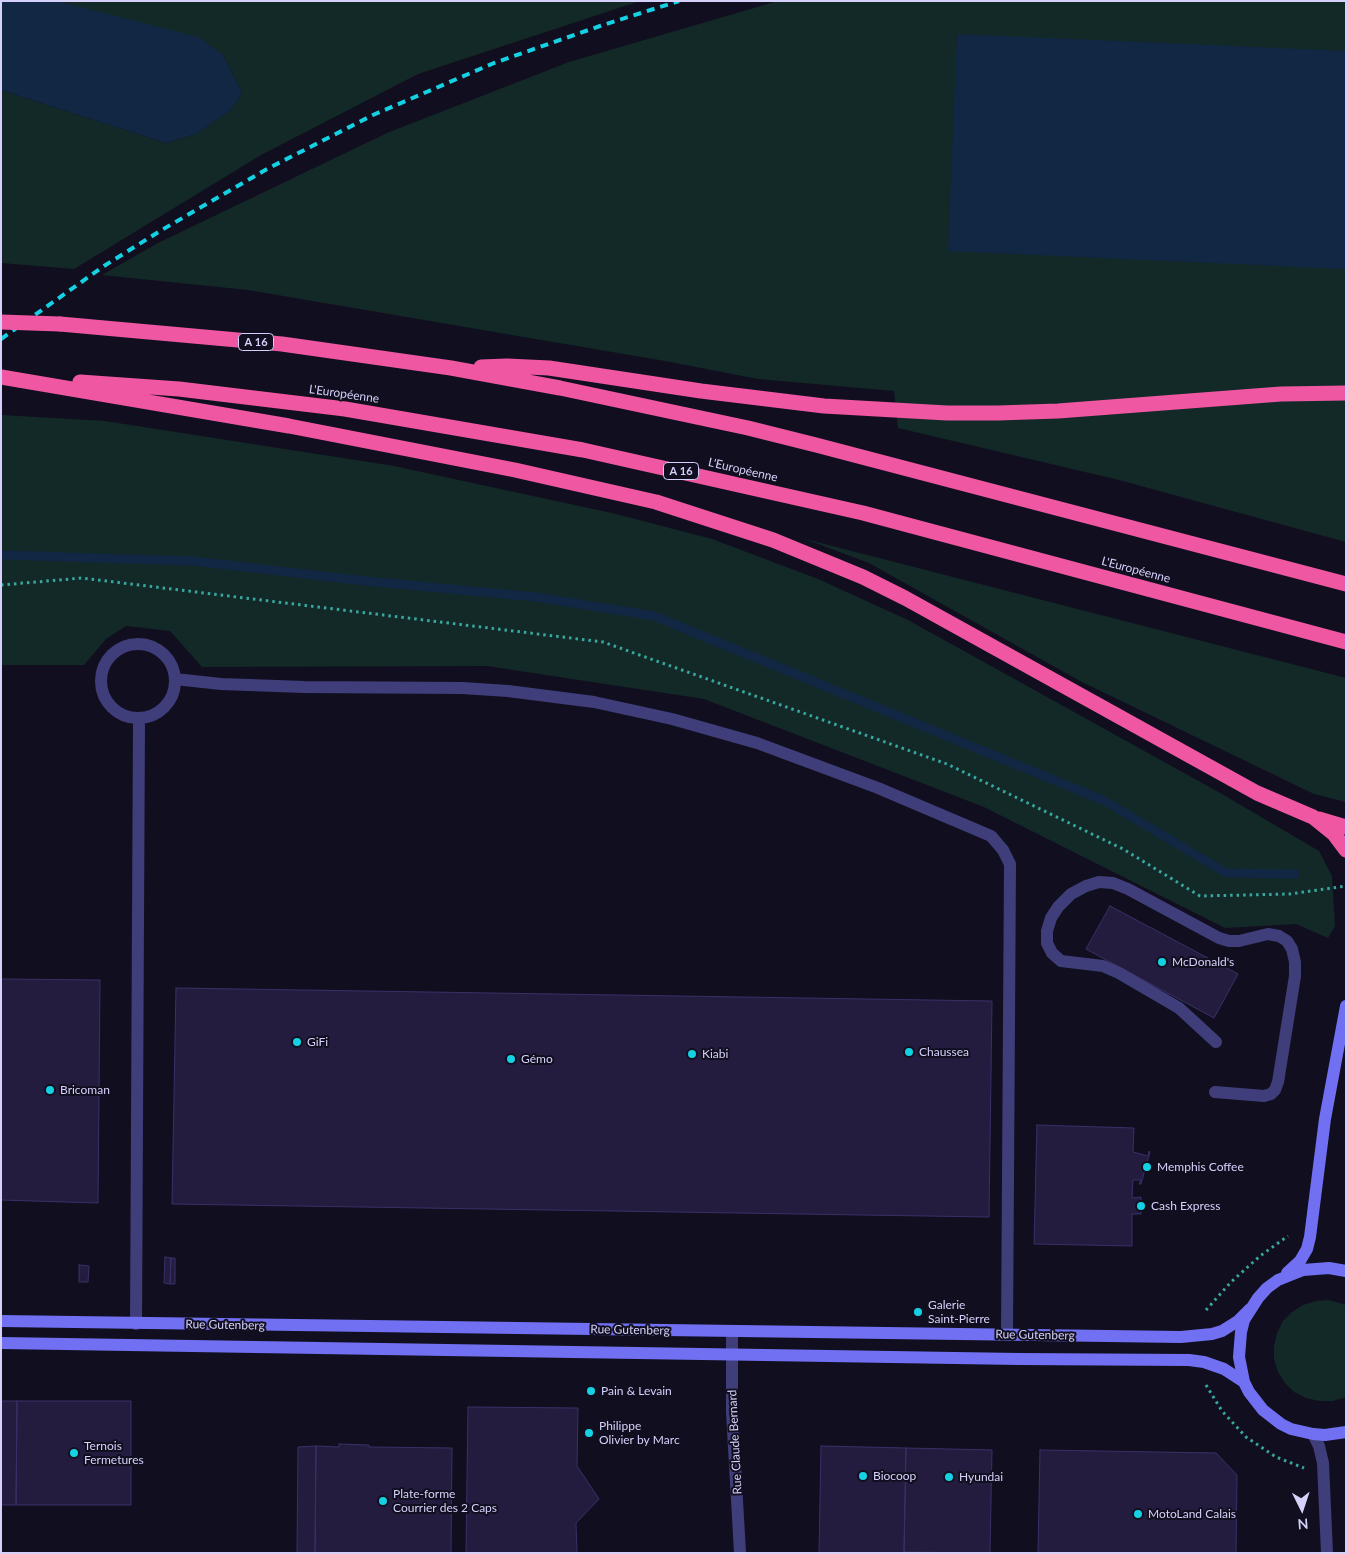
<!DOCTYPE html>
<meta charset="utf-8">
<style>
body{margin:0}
#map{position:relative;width:1347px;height:1554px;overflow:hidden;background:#110f1f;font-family:Lato,sans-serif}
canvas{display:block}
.frame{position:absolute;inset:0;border:2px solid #d5d1fb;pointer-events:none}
.north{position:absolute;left:1277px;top:1484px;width:50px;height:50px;-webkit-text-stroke:4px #110f1f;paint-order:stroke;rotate:176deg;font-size:14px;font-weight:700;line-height:20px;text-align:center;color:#d5d1fb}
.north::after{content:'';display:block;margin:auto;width:18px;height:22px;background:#d5d1fb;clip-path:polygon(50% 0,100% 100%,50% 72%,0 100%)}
</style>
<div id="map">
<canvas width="1347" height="1554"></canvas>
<div class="frame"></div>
<div class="north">N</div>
</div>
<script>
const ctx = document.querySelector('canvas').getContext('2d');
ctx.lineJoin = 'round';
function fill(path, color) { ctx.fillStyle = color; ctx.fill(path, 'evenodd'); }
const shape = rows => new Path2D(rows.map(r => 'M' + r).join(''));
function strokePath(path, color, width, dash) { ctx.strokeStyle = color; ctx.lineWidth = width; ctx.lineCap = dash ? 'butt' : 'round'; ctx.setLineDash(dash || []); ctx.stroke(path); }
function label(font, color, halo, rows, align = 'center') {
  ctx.font = font + ' Lato,sans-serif'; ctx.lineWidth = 4; ctx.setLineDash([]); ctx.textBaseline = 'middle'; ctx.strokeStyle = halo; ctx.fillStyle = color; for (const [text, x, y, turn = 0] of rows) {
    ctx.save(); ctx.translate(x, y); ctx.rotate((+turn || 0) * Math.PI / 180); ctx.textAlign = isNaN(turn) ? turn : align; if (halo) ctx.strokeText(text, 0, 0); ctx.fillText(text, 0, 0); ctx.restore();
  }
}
fill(shape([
 [57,1,640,1,418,74,261,155,74,269,1,263,1,90,166,143,196,134,231,110,242,93,223,55],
 [778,1,1346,1,1346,542,1119,480,898,428,894,391,758,379,665,361,248,290,102,275,158,243,387,133,569,62],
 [1,415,105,421,394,466,616,514,712,539,818,579,908,620,1222,794,1319,851,1332,876,1335,926,1328,938,1296,924,1225,928,984,807,704,699,487,666,202,667,170,631,126,626,106,639,84,665,1,665],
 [805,539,1346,678,1346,802,1314,794,1080,681,869,563],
 [1329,1300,1346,1305,1346,1397,1333,1401,1319,1401,1306,1398,1294,1392,1285,1383,1278,1372,1274,1359,1274,1346,1277,1333,1283,1321,1292,1312,1303,1305,1316,1301]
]), '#122927');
fill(shape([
 [1,1,57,1,198,37,223,55,242,93,231,110,196,134,166,143,1,90],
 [957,34,1346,51,1346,269,948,251]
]), '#122744');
strokePath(shape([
 [1,555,194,561,365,581,536,597,654,616,1105,801,1226,873,1295,874]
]), '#122744', 9);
const building = shape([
 [1110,906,1238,974,1214,1018,1086,949,1110,906],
 [1,979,100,980,98,1203,1,1200,1,979],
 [176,988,992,1001,989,1217,172,1204,176,988],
 [1037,1125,1134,1128,1133,1152,1148,1156,1149,1151,1150,1152,1141,1184,1139,1184,1141,1180,1133,1180,1132,1198,1141,1197,1141,1214,1132,1214,1132,1246,1034,1244,1037,1125],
 [165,1257,171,1258,170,1284,164,1283,165,1257],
 [171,1258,175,1258,175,1284,170,1284,171,1258],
 [79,1265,89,1266,88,1282,79,1282,79,1265],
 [1,1401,17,1401,16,1505,1,1505,1,1401],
 [17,1401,131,1401,131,1505,16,1505,17,1401],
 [468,1407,578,1408,577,1466,599,1499,576,1523,577,1553,466,1553,468,1407],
 [339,1444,369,1445,369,1447,452,1448,451,1553,315,1553,316,1446,339,1447,339,1444],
 [316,1446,315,1553,297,1553,298,1447,316,1446],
 [821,1446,906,1448,904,1553,819,1553,821,1446],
 [906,1448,992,1450,990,1553,904,1552,906,1448],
 [1040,1450,1216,1453,1237,1475,1236,1553,1038,1553,1040,1450]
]);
fill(building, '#231c3e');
strokePath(building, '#3a3068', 1);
strokePath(shape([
 [1,585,82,578,603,642,947,764,1123,849,1200,896,1290,894,1346,886],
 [1206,1310,1231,1282,1260,1256,1288,1236],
 [1206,1385,1222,1411,1246,1437,1276,1457,1304,1468]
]), '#38a79f', 3, [2.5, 4]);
strokePath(shape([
 '101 681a37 37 0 1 1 74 0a37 37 0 1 1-74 0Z',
 [175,679,221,684,304,687,462,688,508,691,594,702,672,719,757,743,878,788,991,836,1003,850,1010,864,1007,1334],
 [1215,1092,1264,1096,1271,1094,1275,1090,1278,1082,1295,976,1295,962,1292,949,1287,941,1279,936,1268,934,1239,941,1229,941,1219,938,1128,889,1113,883,1099,882,1086,886,1071,894,1058,907,1051,918,1047,931,1047,943,1052,953,1061,961,1103,966,1119,973,1179,1008,1216,1042],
 [136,1324,139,719]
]), '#3f3e7a', 12);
strokePath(shape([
 [732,1331,732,1412,740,1553],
 [1313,1434,1319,1446,1323,1463,1327,1553]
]), '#3f3e7a', 12);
strokePath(shape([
 [1346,1271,1329,1268,1303,1270,1278,1280,1267,1288,1258,1298,1244,1320,1241,1332,1239,1357,1244,1382,1249,1392,1263,1410,1281,1424,1291,1429,1313,1434,1325,1435,1346,1432],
 [1287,1273,1300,1261,1307,1249,1310,1237,1325,1119,1346,1006],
 [1,1321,1181,1337,1212,1334,1222,1331,1238,1321,1250,1309],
 [1,1343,1019,1359,1189,1360,1204,1362,1224,1369,1244,1382]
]), '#7170f2', 12);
strokePath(shape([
 [60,324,282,344,451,368,560,388,748,428,816,445,1346,584],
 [481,367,507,366,549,368,701,391,824,406,947,413,998,413,1058,411,1281,394,1346,393],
 [1,377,289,426,515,470,656,502,773,540,863,577,905,598,1257,793,1313,817,1334,834,1346,850],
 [80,382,179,389,345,409,583,450,863,513,1346,642],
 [1319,819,1346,827]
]), '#f057a3', 15);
strokePath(shape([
 [1,339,104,266,160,231,267,169,373,115,494,63,600,26,679,1]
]), '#14d2e3', 4, [8, 6]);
strokePath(shape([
 [1,322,60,324]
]), '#f057a3', 15);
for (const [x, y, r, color] of [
 [1162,962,5,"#14d2e3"],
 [297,1042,5,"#14d2e3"],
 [909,1052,5,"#14d2e3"],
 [692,1054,5,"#14d2e3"],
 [511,1059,5,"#14d2e3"],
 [50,1090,5,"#14d2e3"],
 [1147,1167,5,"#14d2e3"],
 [1141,1206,5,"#14d2e3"],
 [918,1312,5,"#14d2e3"],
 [591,1391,5,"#14d2e3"],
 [589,1433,5,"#14d2e3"],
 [74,1453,5,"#14d2e3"],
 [863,1476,5,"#14d2e3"],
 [949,1477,5,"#14d2e3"],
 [383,1501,5,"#14d2e3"],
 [1138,1514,5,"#14d2e3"]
]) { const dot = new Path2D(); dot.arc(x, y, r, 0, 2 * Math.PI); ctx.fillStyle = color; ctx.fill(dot); strokePath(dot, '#110f1f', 2); }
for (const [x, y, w] of [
 [256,342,35],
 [681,471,35]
]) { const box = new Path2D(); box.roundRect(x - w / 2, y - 8.5, w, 17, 4); ctx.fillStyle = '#110f1f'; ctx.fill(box); strokePath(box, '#d5d1fb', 1); }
label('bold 11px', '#d5d1fb', null, [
 ["A 16",256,342],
 ["A 16",681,471]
]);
label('12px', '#d5d1fb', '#110f1f', [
 ["L'Européenne",344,394,8],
 ["L'Européenne",743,470,13],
 ["L'Européenne",1136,570,15],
 ["Rue Gutenberg",225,1325,1],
 ["Rue Gutenberg",630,1330,1],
 ["Rue Gutenberg",1035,1335,1],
 ["Rue Claude Bernard",735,1442,-93]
]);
label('12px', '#d5d1fb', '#110f1f', [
 ["McDonald's",1172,962],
 ["GiFi",307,1042],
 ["Chaussea",919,1052],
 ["Kiabi",702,1054],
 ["Gémo",521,1059],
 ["Bricoman",60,1090],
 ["Memphis Coffee",1157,1167],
 ["Cash Express",1151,1206],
 ["Galerie",928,1305],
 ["Saint-Pierre",928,1319],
 ["Pain & Levain",601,1391],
 ["Philippe",599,1426],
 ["Olivier by Marc",599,1440],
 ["Ternois",84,1446],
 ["Fermetures",84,1460],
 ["Biocoop",873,1476],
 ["Hyundai",959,1477],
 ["Plate-forme",393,1494],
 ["Courrier des 2 Caps",393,1508],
 ["MotoLand Calais",1148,1514]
], 'left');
</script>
